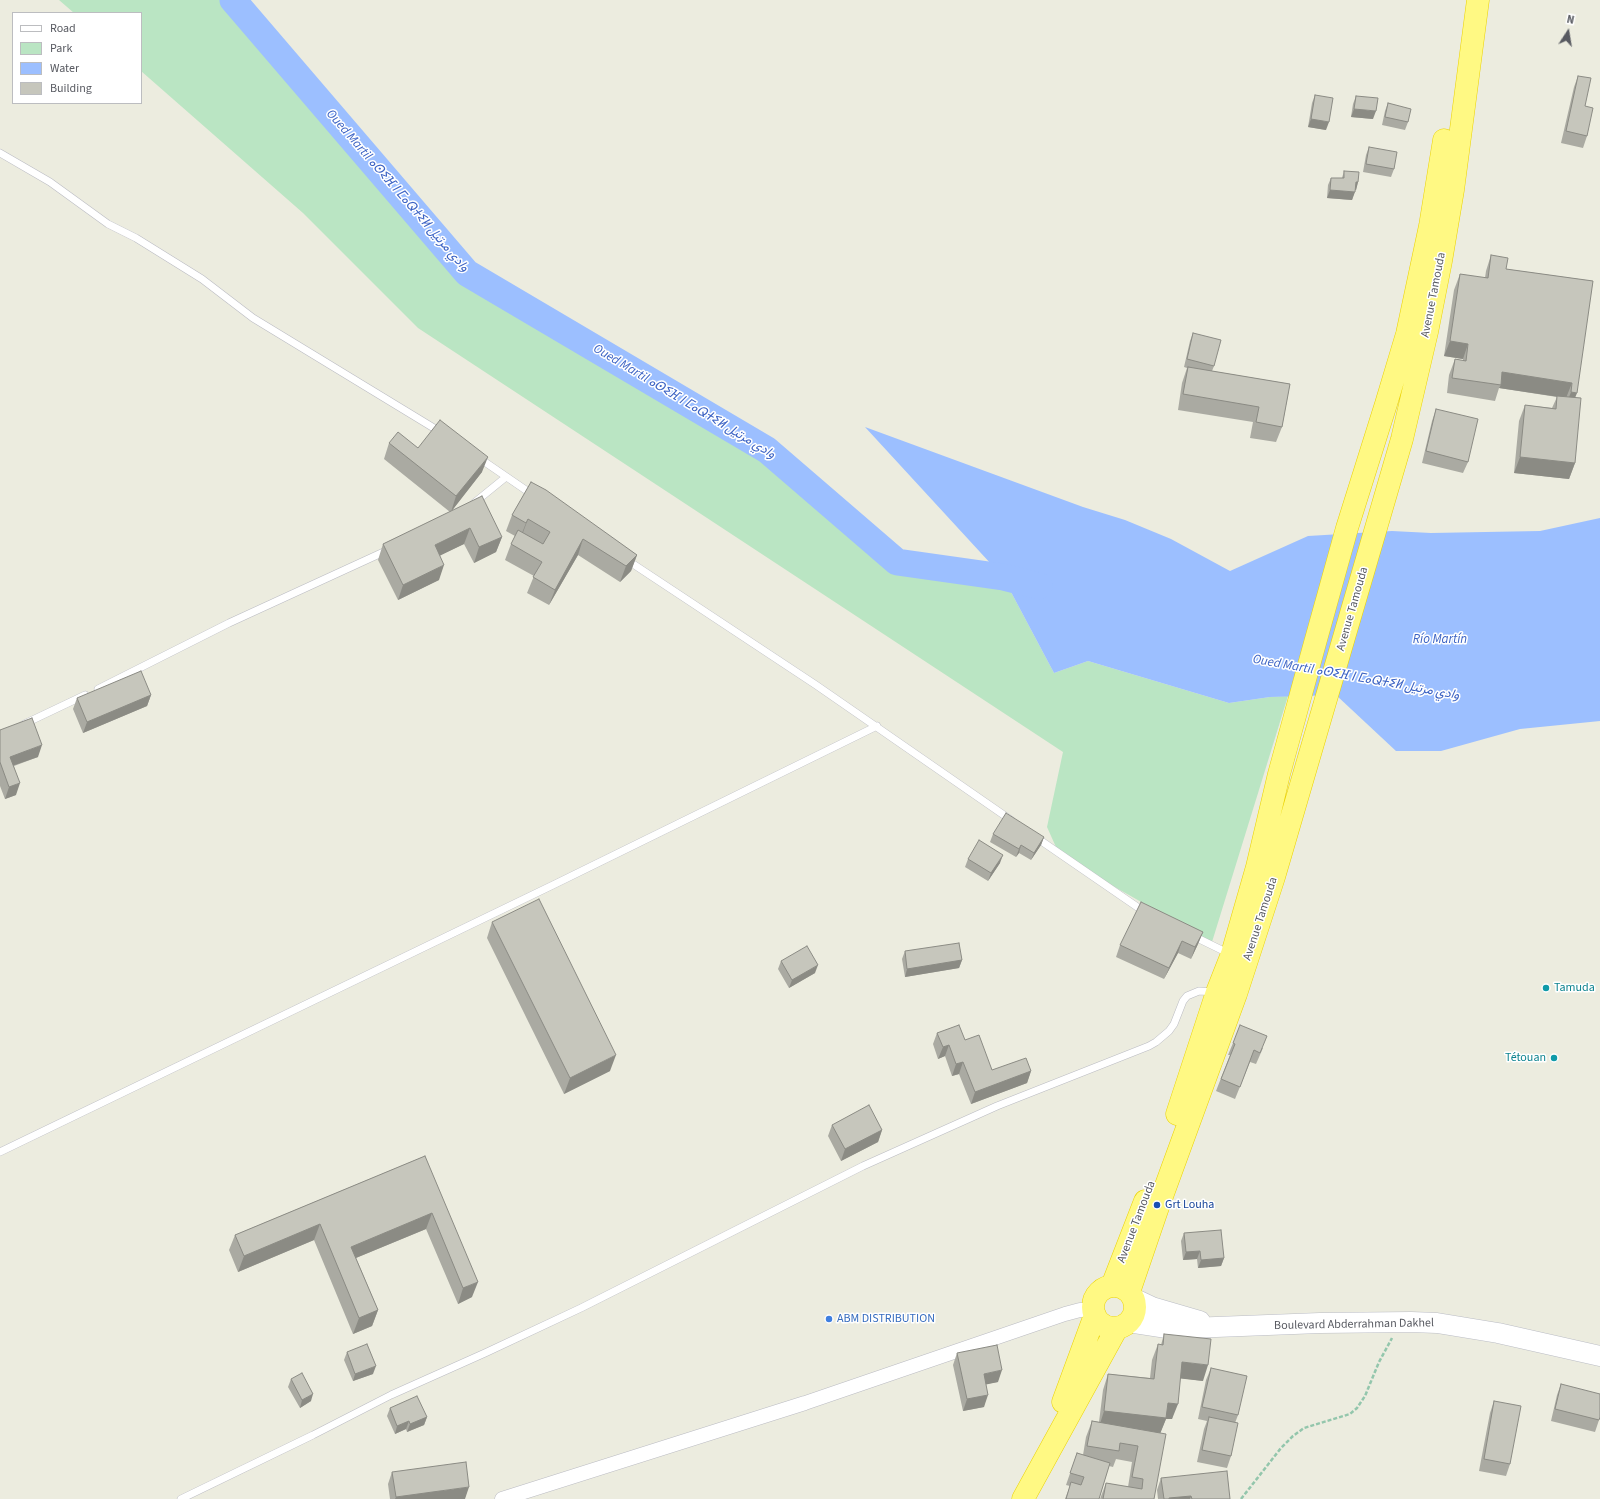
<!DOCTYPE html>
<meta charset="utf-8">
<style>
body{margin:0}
#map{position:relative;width:1600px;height:1499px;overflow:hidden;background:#ececdf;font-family:"Source Sans 3",sans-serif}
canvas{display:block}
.legend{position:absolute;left:12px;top:12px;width:130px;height:92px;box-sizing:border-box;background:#fff;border:1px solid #bcbdc0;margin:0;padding:5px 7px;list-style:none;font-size:12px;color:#585a61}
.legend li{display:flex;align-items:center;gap:8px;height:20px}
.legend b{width:20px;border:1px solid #bcbdc0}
.north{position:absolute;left:1548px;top:12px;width:40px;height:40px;-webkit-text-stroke:3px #fff;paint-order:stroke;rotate:12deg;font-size:11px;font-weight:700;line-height:16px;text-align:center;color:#585a61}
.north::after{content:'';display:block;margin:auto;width:14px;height:18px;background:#585a61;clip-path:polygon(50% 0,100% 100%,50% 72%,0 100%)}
</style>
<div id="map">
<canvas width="1600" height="1499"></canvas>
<ul class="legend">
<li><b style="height:5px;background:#fff"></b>Road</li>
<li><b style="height:11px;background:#bae5c3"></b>Park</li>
<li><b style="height:11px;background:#9cbfff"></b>Water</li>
<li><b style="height:11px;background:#c6c6bc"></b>Building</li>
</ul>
<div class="north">N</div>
</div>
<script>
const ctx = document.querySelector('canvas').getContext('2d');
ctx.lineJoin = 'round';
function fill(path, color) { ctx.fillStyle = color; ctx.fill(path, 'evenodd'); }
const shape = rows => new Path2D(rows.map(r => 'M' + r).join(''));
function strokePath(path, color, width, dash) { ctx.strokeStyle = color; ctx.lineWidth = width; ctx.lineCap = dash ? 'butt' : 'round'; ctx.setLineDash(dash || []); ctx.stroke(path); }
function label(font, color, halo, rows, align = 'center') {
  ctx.font = font + ' "Source Sans 3",Vazirmatn,"Noto Sans Tifinagh",sans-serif'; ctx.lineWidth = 3; ctx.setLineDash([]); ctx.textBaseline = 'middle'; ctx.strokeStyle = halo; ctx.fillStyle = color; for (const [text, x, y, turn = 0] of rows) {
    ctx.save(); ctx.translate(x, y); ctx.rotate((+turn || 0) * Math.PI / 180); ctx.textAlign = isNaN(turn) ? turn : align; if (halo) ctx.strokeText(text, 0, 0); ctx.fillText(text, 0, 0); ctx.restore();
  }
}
fill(shape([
 [59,0,233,0,467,273,767,450,897,562,1003,577,1054,673,1088,661,1229,703,1270,697,1288,696,1212,942,1060,856,1047,827,1063,752,418,328,303,213,141,71,141,13,74,13]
]), '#bae5c3');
fill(shape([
 [865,427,1083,507,1125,520,1171,539,1230,571,1308,536,1392,531,1431,533,1540,531,1600,518,1600,721,1520,729,1441,751,1396,751,1336,695,1270,697,1229,703,1088,661,1054,673,1003,577]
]), '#9cbfff');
strokePath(shape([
 [233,0,467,273,767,450,897,562,1003,577,1039,586]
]), '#9cbfff', 27);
const lane = shape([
 [0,153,50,182,108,224,136,238,202,279,253,318,442,433],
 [479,458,533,495],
 [474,503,506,477],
 [627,560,816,685,1011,820],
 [98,689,229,623,388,550],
 [24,724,85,695],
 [1034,836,1146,913],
 [1193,936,1230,954],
 [0,1152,553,885,877,726],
 [181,1499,313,1435,391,1395,485,1353,581,1308,863,1166,997,1106,1149,1046,1156,1042,1169,1031,1174,1024,1183,1001,1187,996,1199,991,1215,992]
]);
const street = shape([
 [502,1499,805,1403,1065,1314,1080,1310,1093,1310]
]);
const secondary = shape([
 [1133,1298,1152,1307,1200,1321],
 [1128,1322,1167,1328,1190,1328,1320,1323,1411,1322,1437,1323,1498,1333,1600,1356]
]);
const highway = shape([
 [1177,1114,1217,992,1232,954,1257,867,1279,774,1315,643,1347,528,1386,404,1407,334,1430,226,1444,140],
 [1112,1286,1145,1201],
 '1093 1307a21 21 0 1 1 42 0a21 21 0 1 1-42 0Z',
 [1129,1292,1157,1210,1236,994,1274,877,1402,439,1427,332,1441,261,1453,190,1478,0],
 [1063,1402,1095,1315],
 [1023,1499,1117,1328]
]);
strokePath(lane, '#babbc2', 8);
strokePath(street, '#babbc2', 15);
strokePath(secondary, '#babcc4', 21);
strokePath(highway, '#ebd200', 23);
strokePath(shape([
 [1241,1499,1281,1448,1293,1436,1304,1428,1350,1414,1357,1408,1365,1396,1379,1362,1392,1338]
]), '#93c6ac', 2.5, [4, 2]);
strokePath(lane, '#fff', 7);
strokePath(street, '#fff', 14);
strokePath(secondary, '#fff', 20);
strokePath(highway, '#fff983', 22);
fill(shape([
 [1578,76,1585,106,1587,136,1583,148,1561,143,1574,87],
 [1315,95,1326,130,1308,127,1312,103],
 [1356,96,1373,119,1351,117,1353,104],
 [1388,103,1408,122,1405,130,1382,125,1385,111],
 [1369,147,1394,169,1391,177,1363,172,1366,155],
 [1344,171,1358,182,1356,190,1355,190,1352,200,1327,198,1328,185,1331,178,1342,178],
 [1491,255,1506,269,1593,281,1575,397,1575,463,1569,479,1514,473,1519,421,1525,405,1552,408,1557,397,1499,388,1495,401,1447,393,1449,375,1455,359,1463,361,1463,359,1444,356,1454,290,1460,274,1485,278,1486,271],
 [1193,333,1214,366,1212,371,1290,384,1282,427,1276,442,1250,438,1253,422,1178,410,1182,383,1187,368,1184,367,1190,341],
 [1436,409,1468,462,1463,473,1422,463,1432,421],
 [389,443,418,448,482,472,451,511,502,537,496,552,474,563,464,544,440,555,439,580,398,600,378,560,383,544,450,512,384,459],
 [531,482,637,555,631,571,620,582,578,555,549,605,527,593,534,576,505,560,511,544,515,536,506,531,512,515],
 [151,695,147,706,83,733,73,709,77,698],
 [0,730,38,757,14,766,16,795,5,799,0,786],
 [993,834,1044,837,1041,845,1031,860,1019,853,1016,857,990,842],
 [968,859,1000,863,988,881,965,867],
 [492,922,610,1071,564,1094,487,938],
 [1203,932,1198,944,1191,959,1178,953,1164,979,1116,957,1120,945],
 [905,951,962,960,959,968,905,977,902,959],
 [781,961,815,973,789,988,778,969],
 [937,1033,965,1040,992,1070,1031,1071,1027,1083,971,1104,959,1074,952,1076,945,1056,938,1059,933,1044],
 [1233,1043,1263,1048,1256,1064,1250,1062,1235,1099,1216,1091,1230,1055,1228,1055],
 [832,1125,882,1130,878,1142,841,1161,828,1136],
 [425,1156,472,1297,458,1304,426,1229,356,1258,378,1310,372,1326,353,1334,314,1240,238,1272,229,1250,235,1235],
 [1184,1233,1224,1258,1221,1266,1198,1268,1197,1259,1183,1260,1181,1241],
 [1164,1334,1203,1381,1180,1378,1172,1419,1166,1419,1160,1433,1154,1499,1100,1499,1106,1483,1128,1487,1132,1462,1116,1459,1113,1467,1109,1466,1099,1499,1065,1499,1070,1486,1066,1485,1077,1453,1083,1455,1086,1437,1092,1421,1099,1422,1103,1390,1108,1374,1150,1378,1152,1360,1158,1344,1161,1345],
 [347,1352,373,1374,353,1381,344,1360],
 [957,1353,998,1382,986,1384,984,1407,963,1411,953,1365],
 [1211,1368,1238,1415,1235,1423,1231,1456,1227,1468,1197,1462,1204,1429,1207,1421,1198,1419,1206,1380],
 [291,1379,311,1401,300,1408,288,1387],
 [1561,1384,1599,1420,1595,1432,1551,1421,1557,1395],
 [1494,1401,1510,1464,1506,1476,1479,1471,1490,1413],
 [390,1408,427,1417,424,1425,407,1432,406,1429,395,1434,387,1416],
 [392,1472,465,1499,390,1499,388,1484],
 [1161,1478,1230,1499,1158,1499,1157,1490]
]), '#aaaaa2');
fill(shape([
 [1354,109,1376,111,1373,119,1351,117],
 [1311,119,1329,122,1326,130,1308,127],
 [1356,182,1358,182,1356,190,1353,190],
 [1330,190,1355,192,1352,200,1327,198],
 [1450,341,1468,344,1463,359,1444,356],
 [1502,372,1572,383,1566,398,1499,388,1501,385],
 [1571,392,1577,393,1571,408,1565,408],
 [488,457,482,472,451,512,456,496],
 [1520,457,1575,463,1569,479,1514,473],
 [528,519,522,535,520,538,526,523],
 [470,528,464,544,429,561,435,545],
 [502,537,496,552,474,563,479,547],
 [583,539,578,555,549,605,555,590],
 [637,555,631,571,620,582,626,566],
 [444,565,439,580,398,600,403,585],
 [151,695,147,706,83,733,87,722],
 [42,745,38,757,6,768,10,757],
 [20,783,16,795,5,799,9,787],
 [1044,837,1041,845,1031,860,1034,853],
 [1021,845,1019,853,1016,857,1019,849],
 [1003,855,1000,863,988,881,991,873],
 [1203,932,1198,944,1191,959,1195,947],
 [1182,941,1178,953,1164,979,1169,968],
 [962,960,959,968,905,977,907,969],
 [818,965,815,973,789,988,792,980],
 [949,1045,945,1056,938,1059,943,1047],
 [616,1055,610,1071,564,1094,570,1078],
 [963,1062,959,1074,952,1076,956,1064],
 [1031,1071,1027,1083,971,1104,975,1092],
 [882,1130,878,1142,841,1161,845,1149],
 [432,1213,426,1229,346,1262,351,1247],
 [320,1224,314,1240,238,1272,244,1256],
 [1200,1251,1197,1259,1183,1260,1186,1252],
 [1224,1258,1221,1266,1198,1268,1201,1260],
 [478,1282,472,1297,458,1304,463,1288],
 [378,1310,372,1326,353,1334,359,1318],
 [1182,1362,1208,1365,1203,1381,1176,1378],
 [376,1366,373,1374,353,1381,355,1374],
 [1002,1370,998,1382,979,1386,984,1374],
 [313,1394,311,1401,300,1408,302,1400],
 [988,1395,984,1407,963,1411,967,1399],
 [1168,1403,1178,1404,1172,1419,1166,1419,1160,1434,1099,1427,1104,1411],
 [427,1417,424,1425,407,1432,410,1424],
 [409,1421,406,1429,395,1434,397,1426],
 [469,1487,465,1499,395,1499,396,1497],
 [1191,1496,1190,1499,1169,1499,1169,1498]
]), '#8b8b84');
const building = shape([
 [1578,76,1591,78,1585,106,1593,108,1587,136,1566,131,1578,76],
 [1315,95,1333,98,1329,122,1311,119,1315,95],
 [1356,96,1378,98,1376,111,1354,109,1356,96],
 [1388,103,1411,109,1408,122,1385,117,1388,103],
 [1369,147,1397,152,1394,169,1366,164,1369,147],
 [1344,171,1359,172,1358,182,1356,182,1355,192,1330,190,1331,178,1344,178,1344,171],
 [1491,255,1508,258,1506,269,1593,281,1577,393,1571,392,1572,383,1502,372,1501,385,1452,378,1455,359,1466,361,1468,344,1450,341,1460,274,1488,278,1491,255],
 [1193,333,1221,340,1214,366,1187,359,1193,333],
 [1188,367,1290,384,1282,427,1256,422,1259,407,1183,394,1188,367],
 [1557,396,1581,398,1575,463,1520,457,1525,405,1556,409,1557,396],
 [1436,409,1478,419,1468,462,1426,451,1436,409],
 [440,420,488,457,456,496,389,443,398,432,418,448,440,420],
 [531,482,546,490,637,555,626,566,583,539,555,590,533,577,542,562,511,544,518,530,543,544,550,532,528,519,526,523,512,515,531,482],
 [482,496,502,537,479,547,470,528,435,545,444,565,403,585,383,544,482,496],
 [141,671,151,695,87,722,77,698,141,671],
 [32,718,42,745,10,757,20,783,9,787,0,762,0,730,32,718],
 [1006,813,1044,837,1034,853,1021,845,1019,849,993,834,1006,813],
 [979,840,1003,855,991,873,968,859,979,840],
 [539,899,616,1055,570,1078,492,922,539,899],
 [1141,902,1203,932,1195,947,1182,941,1169,968,1120,945,1141,902],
 [959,943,962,960,907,969,905,951,959,943],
 [807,946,818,965,792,980,781,961,807,946],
 [959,1025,965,1040,979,1035,992,1070,1026,1058,1031,1071,975,1092,963,1062,956,1064,949,1045,943,1047,937,1033,959,1025],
 [1240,1025,1267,1036,1260,1053,1254,1050,1240,1087,1221,1079,1235,1044,1233,1043,1240,1025],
 [869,1105,882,1130,845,1149,832,1125,869,1105],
 [425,1156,478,1282,463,1288,432,1213,351,1247,378,1310,359,1318,320,1224,244,1256,235,1235,425,1156],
 [1221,1230,1224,1258,1201,1260,1200,1251,1186,1252,1184,1233,1221,1230],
 [1164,1334,1211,1339,1208,1365,1182,1362,1178,1404,1168,1403,1166,1418,1104,1411,1108,1374,1154,1379,1158,1344,1163,1345,1164,1334],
 [367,1344,376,1366,355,1374,347,1352,367,1344],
 [997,1345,1002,1370,984,1374,988,1395,967,1399,957,1353,997,1345],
 [1211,1368,1247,1376,1238,1415,1202,1407,1211,1368],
 [302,1373,313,1394,302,1400,291,1379,302,1373],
 [1561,1384,1600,1394,1600,1417,1599,1420,1555,1409,1561,1384],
 [417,1396,427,1417,410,1424,409,1421,397,1426,390,1408,417,1396],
 [1494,1401,1521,1406,1510,1464,1484,1459,1494,1401],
 [1209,1417,1238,1423,1231,1456,1202,1450,1209,1417],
 [1092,1421,1166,1434,1154,1499,1103,1499,1106,1483,1142,1489,1143,1479,1132,1477,1138,1446,1120,1443,1119,1451,1087,1446,1092,1421],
 [1077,1453,1110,1463,1099,1499,1066,1499,1071,1482,1081,1485,1084,1477,1070,1473,1077,1453],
 [466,1462,469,1487,396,1497,392,1472,466,1462],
 [1227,1471,1230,1499,1192,1499,1191,1496,1169,1498,1169,1499,1164,1499,1161,1478,1227,1471]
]);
fill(building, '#c6c6bc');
strokePath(building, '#8b8b84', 1);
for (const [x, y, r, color] of [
 [1546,988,4,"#0f9aa8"],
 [1554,1058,4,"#0f9aa8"],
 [1157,1205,4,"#1a4fb4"],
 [829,1319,4,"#3f7fe0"]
]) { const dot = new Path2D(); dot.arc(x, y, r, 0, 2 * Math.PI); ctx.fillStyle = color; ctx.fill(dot); strokePath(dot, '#fff', 1.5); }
label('12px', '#585a61', '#fff', [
 ["Avenue Tamouda",1434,295,-79],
 ["Avenue Tamouda",1353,609,-74],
 ["Avenue Tamouda",1261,919,-72],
 ["Avenue Tamouda",1137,1222,-69],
 ["Boulevard Abderrahman Dakhel",1354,1325,-1]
]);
label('12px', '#0d838f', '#fff', [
 ["Tamuda",1554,988],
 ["Tétouan",1546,1058,"right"]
], 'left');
label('12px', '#164399', '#fff', [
 ["Grt Louha",1165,1205]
], 'left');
label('12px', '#366cbe', '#fff', [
 ["ABM DISTRIBUTION",837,1319]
], 'left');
label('italic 13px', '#3c63c4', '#fff', [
 ["Oued Martil ⴰⵙⵉⴼ ⵏ ⵎⴰⵕⵜⵉⵍ وادي مرتيل",397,191,49],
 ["Oued Martil ⴰⵙⵉⴼ ⵏ ⵎⴰⵕⵜⵉⵍ وادي مرتيل",684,402,31],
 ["Río Martín",1440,640],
 ["Oued Martil ⴰⵙⵉⴼ ⵏ ⵎⴰⵕⵜⵉⵍ وادي مرتيل",1356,678,10]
]);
</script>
